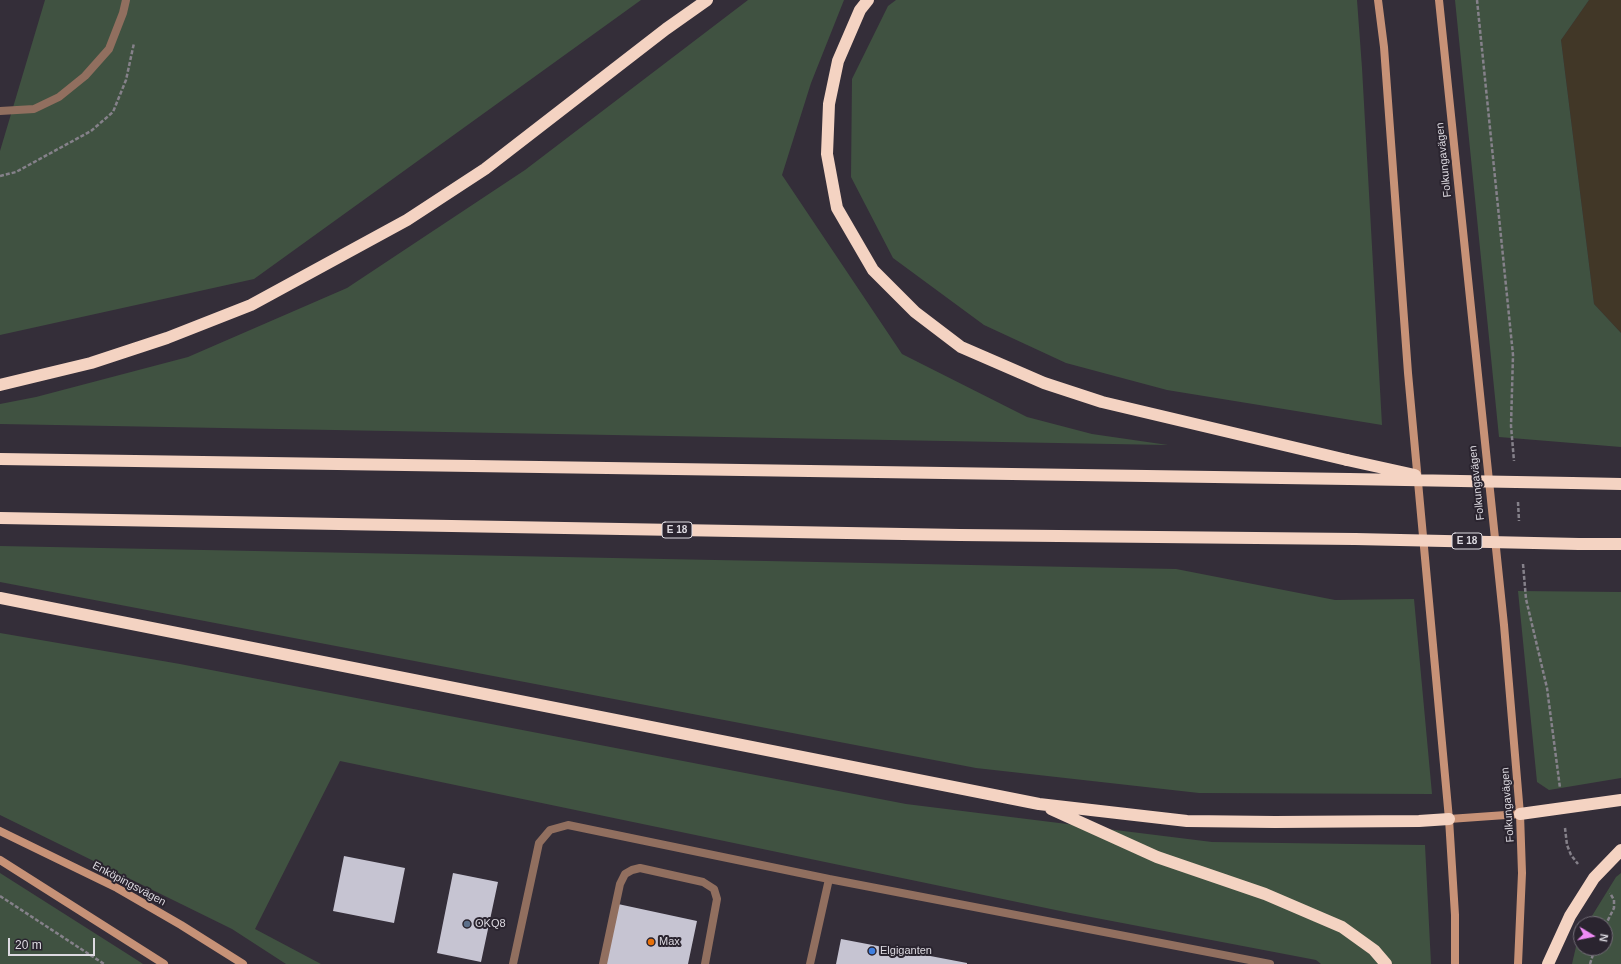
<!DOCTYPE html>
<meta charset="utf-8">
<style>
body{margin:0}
#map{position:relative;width:1621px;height:964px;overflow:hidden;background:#342e39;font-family:Helvetica,sans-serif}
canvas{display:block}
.north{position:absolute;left:1573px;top:916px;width:40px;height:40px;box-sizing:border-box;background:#2a242f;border:1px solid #726d76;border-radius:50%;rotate:100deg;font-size:11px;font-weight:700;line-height:16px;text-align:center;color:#dddae1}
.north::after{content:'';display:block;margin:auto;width:14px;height:18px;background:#f08bf6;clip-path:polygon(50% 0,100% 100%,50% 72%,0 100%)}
.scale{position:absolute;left:8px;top:938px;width:87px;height:18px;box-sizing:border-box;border:2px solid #dddae1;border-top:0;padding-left:5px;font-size:12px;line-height:14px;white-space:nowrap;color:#dddae1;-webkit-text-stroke:3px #2a242f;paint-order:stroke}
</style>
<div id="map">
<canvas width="1621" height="964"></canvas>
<div class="north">N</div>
<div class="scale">20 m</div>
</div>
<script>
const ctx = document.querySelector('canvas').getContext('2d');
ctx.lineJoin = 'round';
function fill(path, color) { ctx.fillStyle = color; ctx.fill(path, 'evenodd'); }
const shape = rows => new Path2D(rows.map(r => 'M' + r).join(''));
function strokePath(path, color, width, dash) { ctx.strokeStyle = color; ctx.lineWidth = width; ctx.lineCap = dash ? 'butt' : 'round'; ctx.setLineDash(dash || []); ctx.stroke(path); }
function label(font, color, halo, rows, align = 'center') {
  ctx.font = font + ' Helvetica,sans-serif'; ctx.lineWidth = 4; ctx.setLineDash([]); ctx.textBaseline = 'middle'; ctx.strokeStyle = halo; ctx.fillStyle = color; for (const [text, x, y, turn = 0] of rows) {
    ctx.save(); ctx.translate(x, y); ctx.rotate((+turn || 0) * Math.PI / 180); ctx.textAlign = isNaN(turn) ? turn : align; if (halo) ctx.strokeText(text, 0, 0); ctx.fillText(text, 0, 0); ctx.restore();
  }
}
fill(shape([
 [1589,0,1621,0,1621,333,1594,304,1561,40]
]), '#413727');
fill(shape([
 [45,0,641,0,254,279,0,335,0,151],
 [748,0,844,0,811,83,782,175,902,354,1027,417,1092,434,1168,445,0,424,0,404,36,397,188,357,347,288,525,170],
 [896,0,1357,0,1362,68,1382,425,1167,390,1066,363,984,325,893,258,851,177,852,79,888,6],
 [1455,0,1589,0,1561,40,1594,304,1621,333,1621,447,1499,437],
 [0,546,1176,569,1335,600,1414,599,1432,794,1199,793,976,768,0,582],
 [1518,591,1621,592,1621,778,1549,790,1537,782],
 [0,633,180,664,906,804,1212,842,1425,845,1431,964,1321,964,1316,960,1070,913,340,761,255,929,321,964,286,964,232,929,0,815],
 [0,873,137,960,143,964,0,964],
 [1621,873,1621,964,1572,964,1578,938,1581,933,1581,948,1605,948,1605,924,1587,924,1616,877]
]), '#405241');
fill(shape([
 [344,856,405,868,394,923,333,911],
 [453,873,498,882,481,962,437,953],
 [618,904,697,921,688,964,606,964],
 [841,939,967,963,967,964,836,964]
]), '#c6c4d2');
strokePath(shape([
 [1477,0,1513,355,1511,426,1514,461],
 [0,176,16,172,91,131,113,112,126,80,134,43],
 [1518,502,1519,521],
 [1523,564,1526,599,1547,688,1560,788],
 [1565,828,1567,845,1571,855,1578,864],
 [0,896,104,964],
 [1605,926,1614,908,1614,900,1610,893],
 [1590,964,1595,948]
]), '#85818a', 2.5, [4, 2]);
strokePath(shape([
 [0,111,34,109,59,97,85,76,109,49,123,13,126,0],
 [513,964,539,843,550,830,568,825,829,879,1270,964],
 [603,964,620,884,625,874,632,870,640,868,703,882,714,889,717,899,705,964],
 [810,964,829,879]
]), '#916f5f', 8);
strokePath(shape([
 [1378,0,1384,47,1408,373,1449,819,1455,915,1455,964],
 [1439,0,1504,625,1520,814,1522,873,1518,964],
 [1449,819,1520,814],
 [0,831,117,888,181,925,243,964],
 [0,860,164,964]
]), '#c79277', 8);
strokePath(shape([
 [868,0,860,10,838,61,829,104,827,154,837,208,873,270,915,312,961,347,1044,383,1102,402,1347,460],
 [0,385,91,363,167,338,251,305,407,220,485,169,666,29,707,0],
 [0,459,1349,479],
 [1572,483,1621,484],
 [0,518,960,535,1355,539],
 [1579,544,1621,544],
 [0,598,1039,804,1187,821,1275,822,1419,821,1449,819],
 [1051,809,1157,857,1265,894,1342,927,1374,950,1386,964],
 [1520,814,1621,800],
 [1548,964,1570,916,1594,878,1621,850]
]), '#f4d3c2', 12);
strokePath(shape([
 [1347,460,1415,475],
 [1349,479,1572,483],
 [1355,539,1579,544]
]), '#f4d3c2', 12);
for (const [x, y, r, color] of [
 [467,924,4,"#5c6f8a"],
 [651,942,4,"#e8710a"],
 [872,951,4,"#3f7fe0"]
]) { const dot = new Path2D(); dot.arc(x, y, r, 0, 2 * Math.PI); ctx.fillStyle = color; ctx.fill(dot); strokePath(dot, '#2a242f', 1.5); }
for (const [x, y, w] of [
 [677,530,30],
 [1467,541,30]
]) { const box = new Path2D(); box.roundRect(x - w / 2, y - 8, w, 16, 3); ctx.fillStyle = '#2a242f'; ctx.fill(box); strokePath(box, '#dddae1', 1); }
label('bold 10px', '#dddae1', null, [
 ["E 18",677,530],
 ["E 18",1467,541]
]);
label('11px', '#dddae1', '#2a242f', [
 ["Folkungavägen",1444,160,-96],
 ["Folkungavägen",1477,483,-96],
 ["Folkungavägen",1508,805,-94],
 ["Enköpingsvägen",129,884,28]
]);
label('11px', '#dddae1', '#2a242f', [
 ["OKQ8",475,924],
 ["Max",659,942],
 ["Elgiganten",880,951]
], 'left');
</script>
